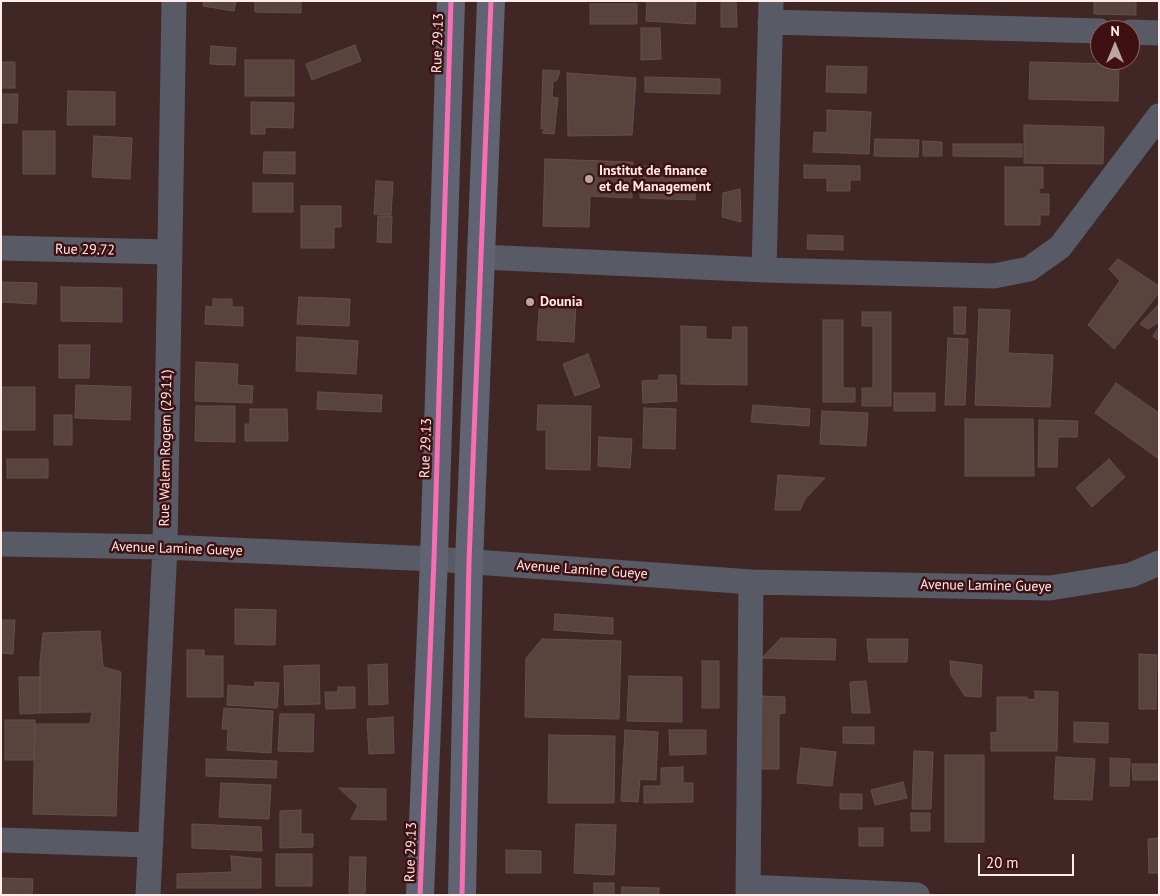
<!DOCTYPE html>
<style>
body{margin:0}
#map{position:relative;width:1160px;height:896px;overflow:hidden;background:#402625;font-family:"PT Sans",sans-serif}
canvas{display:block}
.frame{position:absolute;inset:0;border:2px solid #ffebe9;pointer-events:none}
.north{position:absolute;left:1090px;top:20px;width:50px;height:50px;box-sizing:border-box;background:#3f1011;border:1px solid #8c6867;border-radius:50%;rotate:0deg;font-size:14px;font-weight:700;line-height:20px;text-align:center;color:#ffebe9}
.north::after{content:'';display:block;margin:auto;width:18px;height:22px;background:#bca6a4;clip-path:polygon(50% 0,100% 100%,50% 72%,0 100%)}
.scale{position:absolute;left:978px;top:854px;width:96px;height:22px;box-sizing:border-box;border:2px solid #ffebe9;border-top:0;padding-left:6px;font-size:15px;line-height:18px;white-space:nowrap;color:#ffebe9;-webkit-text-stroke:4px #3f1011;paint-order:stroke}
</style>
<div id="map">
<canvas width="1160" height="896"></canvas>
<div class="frame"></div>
<div class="north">N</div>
<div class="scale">20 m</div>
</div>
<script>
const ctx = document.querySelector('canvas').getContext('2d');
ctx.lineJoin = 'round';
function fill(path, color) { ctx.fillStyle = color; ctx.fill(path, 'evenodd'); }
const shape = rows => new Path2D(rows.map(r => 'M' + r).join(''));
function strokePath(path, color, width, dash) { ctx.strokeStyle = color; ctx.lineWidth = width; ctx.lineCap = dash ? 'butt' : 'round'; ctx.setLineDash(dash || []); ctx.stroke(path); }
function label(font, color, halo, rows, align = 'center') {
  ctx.font = font + ' "PT Sans",sans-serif'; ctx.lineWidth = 5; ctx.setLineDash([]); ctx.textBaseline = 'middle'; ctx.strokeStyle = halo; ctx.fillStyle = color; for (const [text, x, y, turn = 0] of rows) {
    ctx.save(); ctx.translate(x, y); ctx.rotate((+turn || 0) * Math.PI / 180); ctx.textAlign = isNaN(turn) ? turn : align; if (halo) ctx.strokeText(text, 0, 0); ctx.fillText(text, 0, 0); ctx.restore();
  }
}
const building = shape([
 [204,1,236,1,234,11,203,6,204,1],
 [255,1,301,1,301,13,255,12,255,1],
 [647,1,696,1,695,24,646,21,647,1],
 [721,1,736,1,737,27,721,27,721,1],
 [1094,1,1136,1,1136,15,1094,14,1094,1],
 [590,4,637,4,637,24,590,24,590,4],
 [641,28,660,28,661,59,641,60,641,28],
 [355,45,361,61,312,80,306,64,355,45],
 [211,46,236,48,235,65,210,64,211,46],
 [245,60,294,60,294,96,245,96,245,60],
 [1,62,15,62,15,88,1,88,1,62],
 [1030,62,1119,64,1118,101,1029,99,1030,62],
 [827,66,867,67,866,93,826,92,827,66],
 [543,70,560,71,557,80,553,82,552,97,558,98,554,134,542,133,545,129,541,129,543,70],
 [567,73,636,78,632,135,568,136,567,73],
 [645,77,720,79,720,94,645,92,645,77],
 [68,91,115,92,115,125,67,125,68,91],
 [1,94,18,94,17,123,1,123,1,94],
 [251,102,294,103,293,128,265,127,265,134,251,134,251,102],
 [827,110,871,112,869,154,813,152,814,132,827,133,827,110],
 [1024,125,1104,127,1103,164,1024,163,1024,125],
 [23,131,55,131,55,174,23,174,23,131],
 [94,136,132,138,130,179,92,177,94,136],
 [875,139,919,140,918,157,874,156,875,139],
 [923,141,942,142,942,156,923,156,923,141],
 [953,144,1022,144,1022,157,953,156,953,144],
 [264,152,295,152,295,174,263,173,264,152],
 [545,159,633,162,632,198,590,196,589,227,543,226,545,159],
 [804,165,860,166,860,180,850,180,850,191,827,191,827,178,804,178,804,165],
 [641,166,696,167,695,200,640,198,641,166],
 [1005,167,1043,167,1043,188,1039,188,1039,194,1049,194,1049,215,1040,215,1040,225,1005,225,1005,167],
 [376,181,393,182,391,215,374,214,376,181],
 [253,183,293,183,293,212,253,212,253,183],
 [740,189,741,222,722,217,723,193,740,189],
 [301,206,341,206,341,227,334,227,334,248,301,248,301,206],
 [378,216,392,216,391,243,377,242,378,216],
 [808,235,843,236,843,250,807,249,808,235],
 [1118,259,1159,286,1159,293,1114,349,1088,325,1120,281,1109,269,1118,259],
 [1,282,37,283,36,304,1,302,1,282],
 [61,287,122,288,122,322,61,321,61,287],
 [299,297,350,299,349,326,297,324,299,297],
 [540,298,576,301,574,342,537,340,540,298],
 [213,299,232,299,232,307,243,307,243,326,205,324,206,306,213,307,213,299],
 [1159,304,1159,322,1148,329,1140,324,1159,304],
 [954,307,966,307,965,334,954,334,954,307],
 [979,309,1010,310,1008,353,1053,355,1050,407,975,405,979,309],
 [862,312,891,312,891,406,862,406,862,388,873,388,873,326,862,326,862,312],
 [823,320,843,320,843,388,855,388,855,402,823,402,823,320],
 [681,326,706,327,706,339,732,340,733,327,747,327,747,385,681,384,681,326],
 [1159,327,1159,341,1153,336,1159,327],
 [297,337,358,341,356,374,296,371,297,337],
 [948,338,968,339,965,405,945,405,948,338],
 [59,345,90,345,89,378,59,378,59,345],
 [588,354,600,387,575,396,563,364,588,354],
 [196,362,238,364,237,385,253,386,252,403,195,401,196,362],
 [659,375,676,375,677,401,643,403,642,381,659,380,659,375],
 [1116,383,1159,413,1159,459,1095,413,1116,383],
 [76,385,131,387,130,420,75,418,76,385],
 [1,387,35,387,35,430,1,430,1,387],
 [318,392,382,395,381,412,317,409,318,392],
 [894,393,935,393,935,411,894,411,894,393],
 [538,405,591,406,590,470,546,469,546,430,537,430,538,405],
 [753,405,810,409,809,426,751,422,753,405],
 [196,406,235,406,235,442,195,441,196,406],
 [644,408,676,409,675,449,643,448,644,408],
 [250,409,287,409,288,441,245,441,245,424,250,424,250,409],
 [822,411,868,413,866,446,820,444,822,411],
 [54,415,72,415,72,445,54,445,54,415],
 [965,419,1033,419,1034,476,965,476,965,419],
 [1039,420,1078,421,1077,437,1058,437,1057,467,1038,467,1039,420],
 [599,437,632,439,630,468,598,466,599,437],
 [7,459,48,459,48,478,7,478,7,459],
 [1109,459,1125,477,1092,507,1076,488,1109,459],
 [778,475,825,478,805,499,800,510,775,510,778,475],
 [235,609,276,610,275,645,235,644,235,609],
 [555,614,613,618,613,634,554,630,555,614],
 [1,620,15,620,13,654,1,653,1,620],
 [100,631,103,667,121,672,116,816,33,814,35,724,90,724,92,712,40,713,40,662,43,633,100,631],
 [781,638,836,639,835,660,762,658,781,638],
 [542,639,621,641,619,719,525,717,526,658,542,639],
 [867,639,908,639,907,662,869,662,867,639],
 [187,650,204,650,204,656,223,656,223,697,187,697,187,650],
 [1139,654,1157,655,1156,709,1139,709,1139,654],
 [702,661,719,661,719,708,702,708,702,661],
 [950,661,982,665,981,697,965,696,951,675,950,661],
 [387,664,388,704,369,705,368,665,387,664],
 [319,665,320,704,285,705,284,666,319,665],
 [629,676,682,677,682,722,627,721,629,676],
 [19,677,40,677,40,713,20,714,19,677],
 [866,681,870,713,852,713,850,682,866,681],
 [255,682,279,683,277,708,227,705,228,685,255,687,255,682],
 [338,687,355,687,355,708,326,709,325,692,338,692,338,687],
 [1035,691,1058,692,1057,751,991,751,991,732,997,733,997,697,1027,697,1027,699,1035,700,1035,691],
 [762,696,785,697,785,713,779,714,779,769,757,769,762,696],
 [224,708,273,711,271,753,227,750,228,729,222,729,224,708],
 [280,714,314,714,313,752,278,751,280,714],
 [393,717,394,753,369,754,367,719,393,717],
 [5,720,35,720,34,760,5,760,5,720],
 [1074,722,1108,723,1108,743,1074,742,1074,722],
 [843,727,874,727,874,744,843,743,843,727],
 [625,730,658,732,656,780,640,779,638,802,621,801,625,730],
 [669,730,706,730,706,754,670,755,669,730],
 [549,735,615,736,614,803,548,803,549,735],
 [801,748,836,752,832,786,797,783,801,748],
 [914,751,933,752,931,809,912,809,914,751],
 [945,755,984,755,984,842,945,842,945,755],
 [1056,757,1095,759,1092,800,1054,799,1056,757],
 [1110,758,1130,759,1129,786,1110,786,1110,758],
 [206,759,277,761,276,778,206,776,206,759],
 [1132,764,1159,764,1159,780,1133,780,1132,764],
 [683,767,683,783,693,783,693,802,644,803,644,786,661,786,661,768,683,767],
 [903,782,907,798,875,805,871,790,903,782],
 [221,783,271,785,269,819,219,817,221,783],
 [339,788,386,789,386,820,351,819,358,806,339,788],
 [840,794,862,794,862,809,840,809,840,794],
 [301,810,301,834,313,834,313,847,280,848,280,811,301,810],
 [911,813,930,813,930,831,911,831,911,813],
 [192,824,261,827,262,851,192,848,192,824],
 [576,824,616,825,614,875,574,873,576,824],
 [859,828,883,828,883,846,859,846,859,828],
 [1159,838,1159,873,1149,873,1148,839,1159,838],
 [506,850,541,851,541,873,506,873,506,850],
 [276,854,312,854,312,886,276,886,276,854],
 [231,856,261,859,261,888,177,888,177,874,232,872,231,856],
 [350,857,366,857,365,895,349,895,350,857],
 [2,878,33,879,32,895,1,894,2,878],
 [594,883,614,883,614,895,594,895,594,883],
 [622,887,659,888,659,895,621,895,622,887]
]);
fill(building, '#59433d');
strokePath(building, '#654f4a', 1);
strokePath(shape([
 [770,22,1100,31],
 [1130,32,1159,33],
 [1,248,169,252],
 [481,257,764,270,994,276,1029,269,1060,247,1159,116],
 [764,270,771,1],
 [1,544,165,547,434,559,751,582,1050,588,1131,575,1159,563],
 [1,840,149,845],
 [748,887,917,895],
 [148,895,165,547,174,1],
 [748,895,751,582]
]), '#585a65', 25);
strokePath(shape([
 [420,895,434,559,451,1],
 [462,895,469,562,491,1]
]), '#606372', 28);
strokePath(shape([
 [420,895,434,559,451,1],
 [462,895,469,562,491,1]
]), '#f96db3', 5);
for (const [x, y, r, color] of [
 [589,179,5,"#bca6a4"],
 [530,302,5,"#bca6a4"]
]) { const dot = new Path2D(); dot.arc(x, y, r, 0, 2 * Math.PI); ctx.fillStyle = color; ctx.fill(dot); strokePath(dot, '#3f1011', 2); }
label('14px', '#ffebe9', '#3f1011', [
 ["Rue 29.13",438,43,-88],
 ["Rue 29.72",85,250,1],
 ["Rue Walem Rogem (29.11)",166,448,-89],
 ["Rue 29.13",426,448,-88],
 ["Avenue Lamine Gueye",177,549,2],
 ["Avenue Lamine Gueye",582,570,4],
 ["Avenue Lamine Gueye",986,586,1],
 ["Rue 29.13",411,852,-88]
]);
label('bold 14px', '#ffebe9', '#3f1011', [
 ["Institut de finance",599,171],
 ["et de Management",599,187],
 ["Dounia",540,302]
], 'left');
</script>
